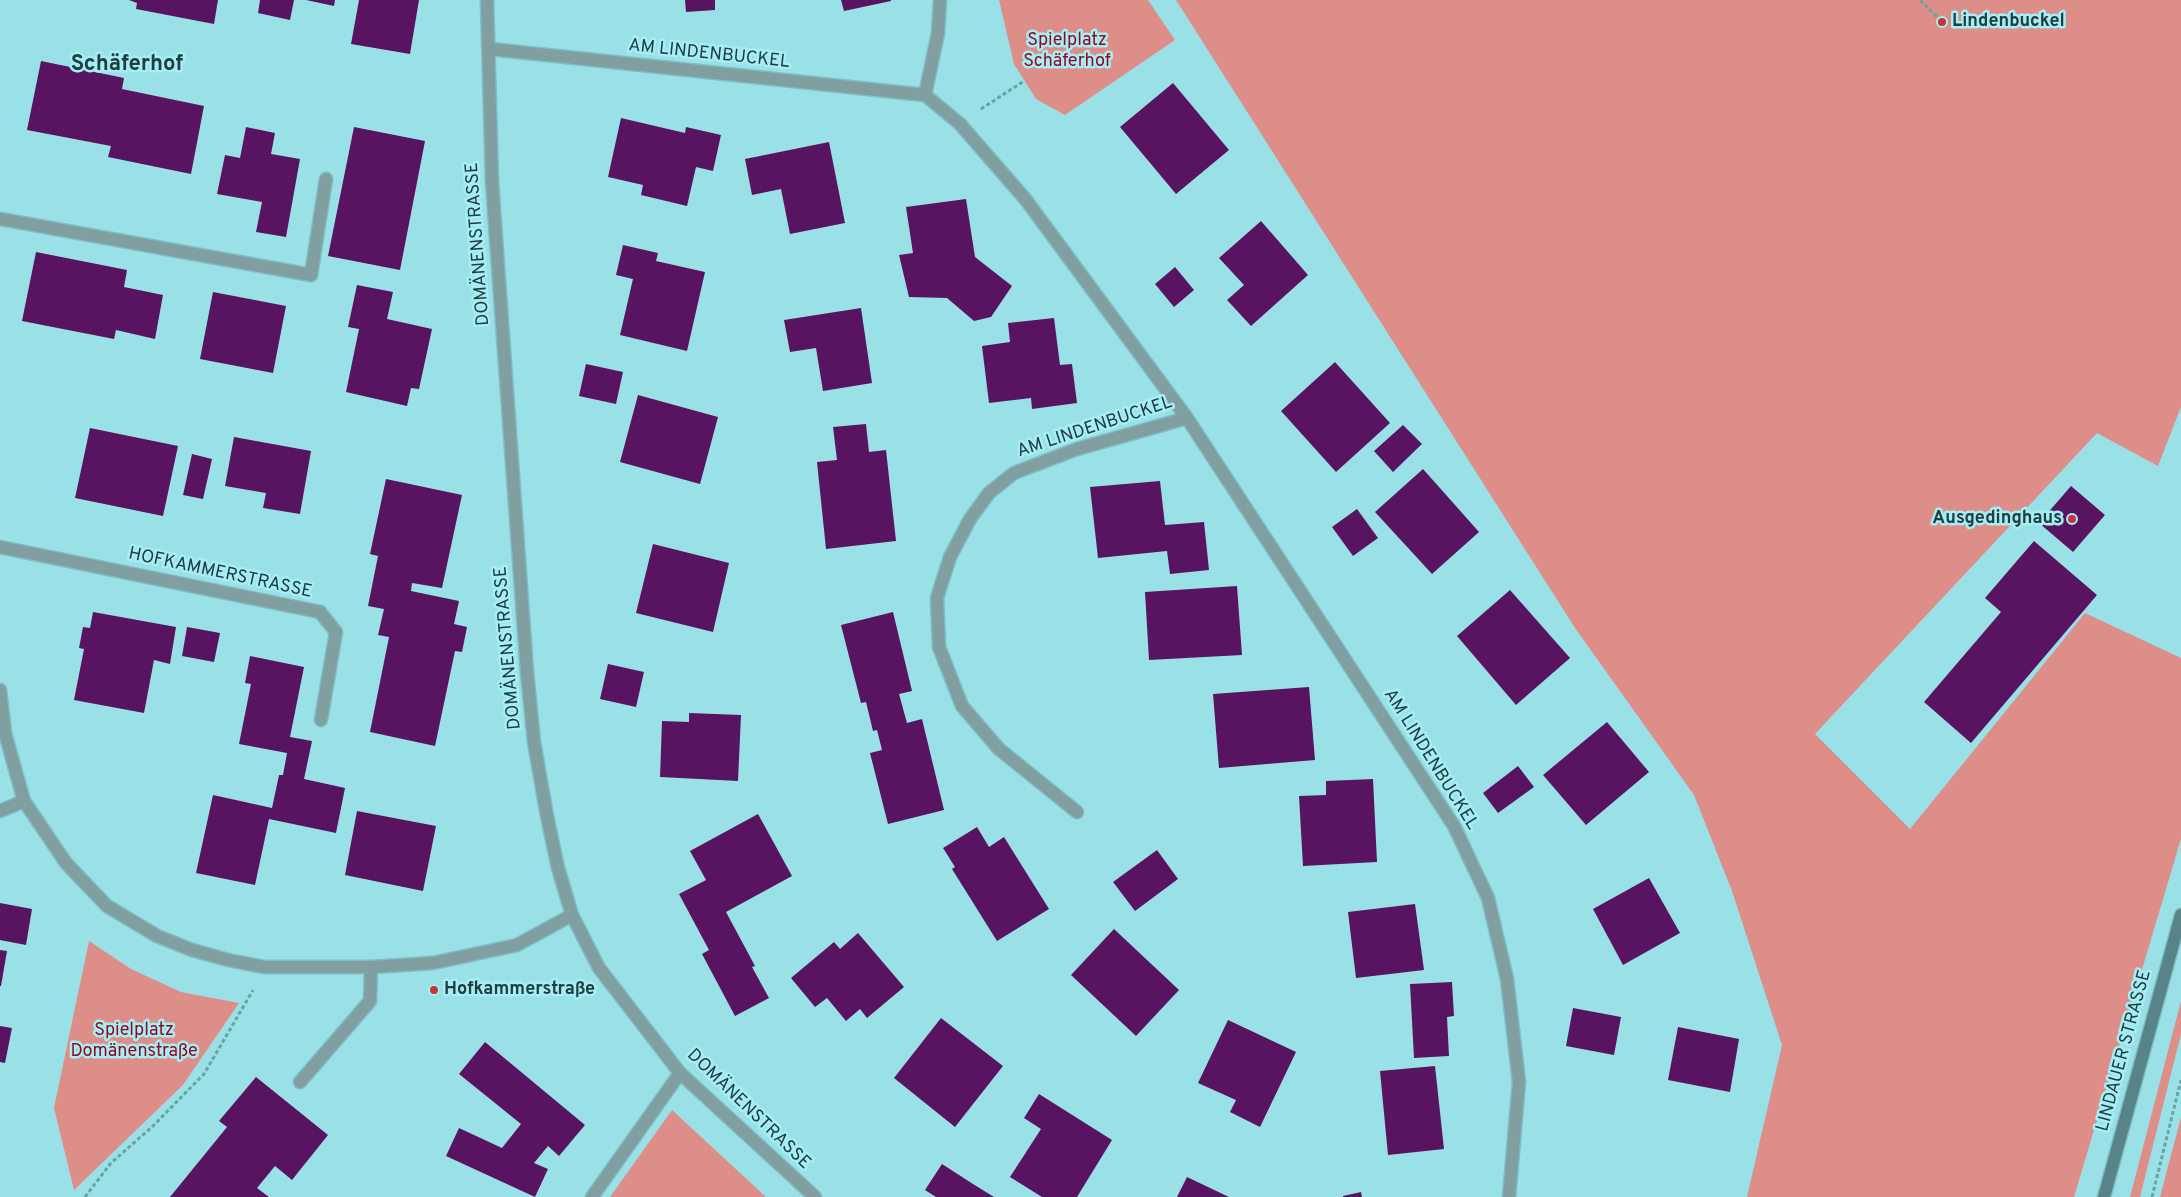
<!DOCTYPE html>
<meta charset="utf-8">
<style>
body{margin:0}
canvas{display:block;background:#9ae1e7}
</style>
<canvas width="2181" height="1197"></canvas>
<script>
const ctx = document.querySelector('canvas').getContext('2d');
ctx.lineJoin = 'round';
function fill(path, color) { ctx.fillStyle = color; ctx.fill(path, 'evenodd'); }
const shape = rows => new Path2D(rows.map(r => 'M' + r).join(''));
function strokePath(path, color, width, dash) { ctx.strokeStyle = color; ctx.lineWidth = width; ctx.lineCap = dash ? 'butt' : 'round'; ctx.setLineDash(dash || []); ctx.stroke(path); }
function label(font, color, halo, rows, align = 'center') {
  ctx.font = font + ' Overpass,sans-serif'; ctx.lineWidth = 5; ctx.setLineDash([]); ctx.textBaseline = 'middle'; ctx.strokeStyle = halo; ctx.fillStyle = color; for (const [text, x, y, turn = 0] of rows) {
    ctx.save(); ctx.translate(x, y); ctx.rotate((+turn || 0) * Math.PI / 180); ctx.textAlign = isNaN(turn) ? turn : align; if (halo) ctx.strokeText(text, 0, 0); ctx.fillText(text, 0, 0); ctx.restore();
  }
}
fill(shape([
 [999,0,1148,0,1175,40,1065,115,1036,99,1014,64],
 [1176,0,2181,0,2181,407,2158,466,2097,433,1815,734,1910,829,2085,613,2181,658,2181,839,2074,1197,1747,1197,1782,1045,1732,891,1694,795,1575,628],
 [89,941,131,969,181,992,239,1003,183,1085,74,1190,54,1108],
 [2181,1001,2181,1034,2140,1197,2130,1197],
 [672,1110,766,1197,610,1197],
 [2181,1117,2181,1197,2160,1197]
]), '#de8e89');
fill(shape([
 [129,0,218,0,214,24,136,9,137,3],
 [260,0,294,0,290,20,258,13],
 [306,0,335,0,334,6],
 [359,0,419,0,410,54,351,44],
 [685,0,715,0,715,10,686,12],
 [841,0,891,0,891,1,844,11],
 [41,61,124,78,122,89,204,106,191,174,108,157,111,146,27,130],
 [1173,83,1229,150,1176,194,1120,127],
 [621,118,685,133,686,127,721,135,713,171,696,167,687,206,641,195,643,185,608,177],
 [246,127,275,133,271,154,300,159,286,237,256,232,262,202,217,194,225,155,240,158],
 [354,127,425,141,400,270,328,256],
 [829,142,845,223,790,234,781,189,752,195,745,159],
 [966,199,975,257,1012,286,991,317,974,321,947,298,909,297,899,255,913,253,906,207],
 [1261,221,1308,275,1251,326,1227,300,1244,285,1219,258],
 [623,245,658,253,656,261,705,272,687,351,620,335,633,279,616,275],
 [36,252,127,270,124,287,163,295,155,339,116,330,114,339,22,321],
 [1175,267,1194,290,1174,307,1155,284],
 [357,285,393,292,387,319,432,329,419,389,411,388,407,406,346,392,359,329,348,327],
 [213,292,286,306,273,373,200,359],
 [861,308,872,383,823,391,816,348,790,352,784,320],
 [1054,318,1060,365,1072,364,1077,403,1032,409,1031,398,989,403,982,346,1010,342,1008,323],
 [1335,362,1390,423,1336,472,1281,411],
 [586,364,623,372,616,404,579,396],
 [638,395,718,417,700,484,620,462],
 [866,424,869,452,886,450,896,541,826,549,817,462,837,460,833,427],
 [1403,425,1422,444,1393,472,1374,451],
 [90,428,178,446,163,516,75,498],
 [234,437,311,451,300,514,263,508,266,493,225,486],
 [192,454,212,459,203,499,183,495],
 [1423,469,1479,532,1432,574,1375,512],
 [386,479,462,495,442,588,412,583,411,591,459,601,454,624,467,627,462,652,455,651,435,746,370,732,389,637,378,635,384,609,368,606,378,556,370,554],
 [1160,481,1165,525,1204,522,1209,570,1170,574,1167,551,1098,558,1090,487],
 [2071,486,2105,515,2073,552,2039,523],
 [1357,509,1378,538,1353,556,1332,527],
 [2034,541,2097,595,1971,743,1924,702,2001,612,1985,598],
 [653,544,729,563,713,632,636,613],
 [1237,586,1242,655,1149,660,1145,592],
 [1510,590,1570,658,1516,705,1457,636],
 [93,612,176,627,170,664,154,660,144,713,74,700,84,649,79,648,83,627,90,628],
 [893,612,912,691,899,694,907,723,922,719,944,810,888,824,870,753,882,750,877,730,873,731,866,702,861,703,841,625],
 [187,627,220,633,214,662,182,656],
 [250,656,304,667,290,737,312,741,304,779,345,788,336,833,269,819,255,885,196,873,213,795,272,808,279,775,283,775,287,753,239,744,251,684,245,683],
 [608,664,644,672,636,707,600,699],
 [1309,687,1315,760,1219,768,1213,694],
 [689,713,741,715,738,781,660,777,662,721,689,722],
 [1607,722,1649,772,1586,825,1543,775],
 [1518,766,1534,787,1498,813,1483,793],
 [1373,779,1377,862,1303,866,1299,796,1326,795,1326,781],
 [357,811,436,826,423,891,345,875],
 [758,814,792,876,726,912,755,966,752,967,769,998,735,1016,702,954,709,950,679,894,706,880,690,851],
 [977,827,989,847,1004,837,1049,909,997,941,952,869,955,867,943,848],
 [1157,850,1178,879,1135,911,1113,882],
 [1649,878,1680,933,1623,965,1593,909],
 [0,903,32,909,26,945,0,940],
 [1415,904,1424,970,1356,978,1348,912],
 [1114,929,1179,990,1136,1036,1071,975],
 [858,933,904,987,867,1018,860,1009,846,1021,827,998,815,1007,791,978,834,942,840,949],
 [0,950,7,951,1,986,0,986],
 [1452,982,1454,1016,1447,1017,1449,1056,1414,1058,1410,984],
 [1573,1008,1621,1017,1614,1055,1566,1046],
 [941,1018,1003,1066,955,1127,894,1078],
 [1228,1020,1296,1052,1260,1127,1230,1112,1236,1100,1198,1083],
 [0,1026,12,1028,5,1063,0,1062],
 [1678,1027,1739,1039,1730,1092,1668,1080],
 [485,1042,585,1125,559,1156,548,1146,534,1163,548,1169,535,1197,446,1156,459,1128,502,1148,521,1124,459,1074],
 [1435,1066,1444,1149,1388,1155,1380,1071],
 [256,1077,328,1135,292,1180,275,1166,257,1188,269,1197,170,1197,227,1127,219,1121],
 [1039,1094,1112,1140,1077,1197,1042,1197,1010,1177,1041,1129,1024,1118],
 [942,1164,973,1184,994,1197,936,1197,925,1190],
 [1187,1177,1229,1197,1177,1197],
 [1361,1192,1362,1197,1343,1197,1343,1196]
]), '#591461');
const service = shape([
 [311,275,326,179],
 [320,612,336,632,321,720],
 [300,1082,370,1001,371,967],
 [592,1197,680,1073]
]);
const minor = shape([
 [487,0,492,182,527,672,534,742,547,816,558,868,572,915,599,968,680,1073,815,1197],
 [940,0,938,33,925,95,960,124,1026,200,1187,418,1454,826,1488,898,1507,979,1519,1082,1509,1197],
 [490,49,925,95],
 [0,219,311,275],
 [0,547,320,612],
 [0,690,5,733,24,801,66,863,107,906,157,936,192,950,228,960,264,967,371,967,433,963,517,945,572,915],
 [0,811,24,801],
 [1077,812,999,749,962,706,939,647,937,598,950,557,970,519,989,493,1014,473,1077,449,1187,418]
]);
const secondary = shape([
 [2104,1197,2181,915]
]);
strokePath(service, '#7fbdc2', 15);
strokePath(minor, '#7fbdc2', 15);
strokePath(secondary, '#7fbdc2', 15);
strokePath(shape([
 [1920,0,1942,22],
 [981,109,1024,81],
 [85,1197,111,1163,153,1126,204,1074,253,990],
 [2152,1197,2181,1080]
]), '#6ba2a6', 3, [4, 2.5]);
strokePath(service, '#819ea0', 12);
strokePath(minor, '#819ea0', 12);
strokePath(secondary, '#588388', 12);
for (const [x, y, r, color] of [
 [1942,22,5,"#c4353a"],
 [2072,519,5,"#c4353a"],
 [434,990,5,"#c4353a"]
]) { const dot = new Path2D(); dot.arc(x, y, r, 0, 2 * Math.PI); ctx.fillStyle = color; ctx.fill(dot); strokePath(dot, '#a6eef5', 2); }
label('bold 18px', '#203d40', '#a6eef5', [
 ["Lindenbuckel",1952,22],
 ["Ausgedinghaus",2062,519,"right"],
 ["Hofkammerstraße",444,990]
], 'left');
label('18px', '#95041b', '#a6eef5', [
 ["Spielplatz",1067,41],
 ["Schäferhof",1067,62],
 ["Spielplatz",134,1031],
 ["Domänenstraße",134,1052]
]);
label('18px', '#203d40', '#a6eef5', [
 ["AM LINDENBUCKEL",709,55,6],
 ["DOMÄNENSTRASSE",479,244,-94],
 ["AM LINDENBUCKEL",1095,428,-18],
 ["HOFKAMMERSTRASSE",220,574,12],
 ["DOMÄNENSTRASSE",509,648,-95],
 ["AM LINDENBUCKEL",1430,760,58],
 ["LINDAUER STRASSE",2125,1051,-75],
 ["DOMÄNENSTRASSE",748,1110,44]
]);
label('bold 22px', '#203d40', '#a6eef5', [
 ["Schäferhof",127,66]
]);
</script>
